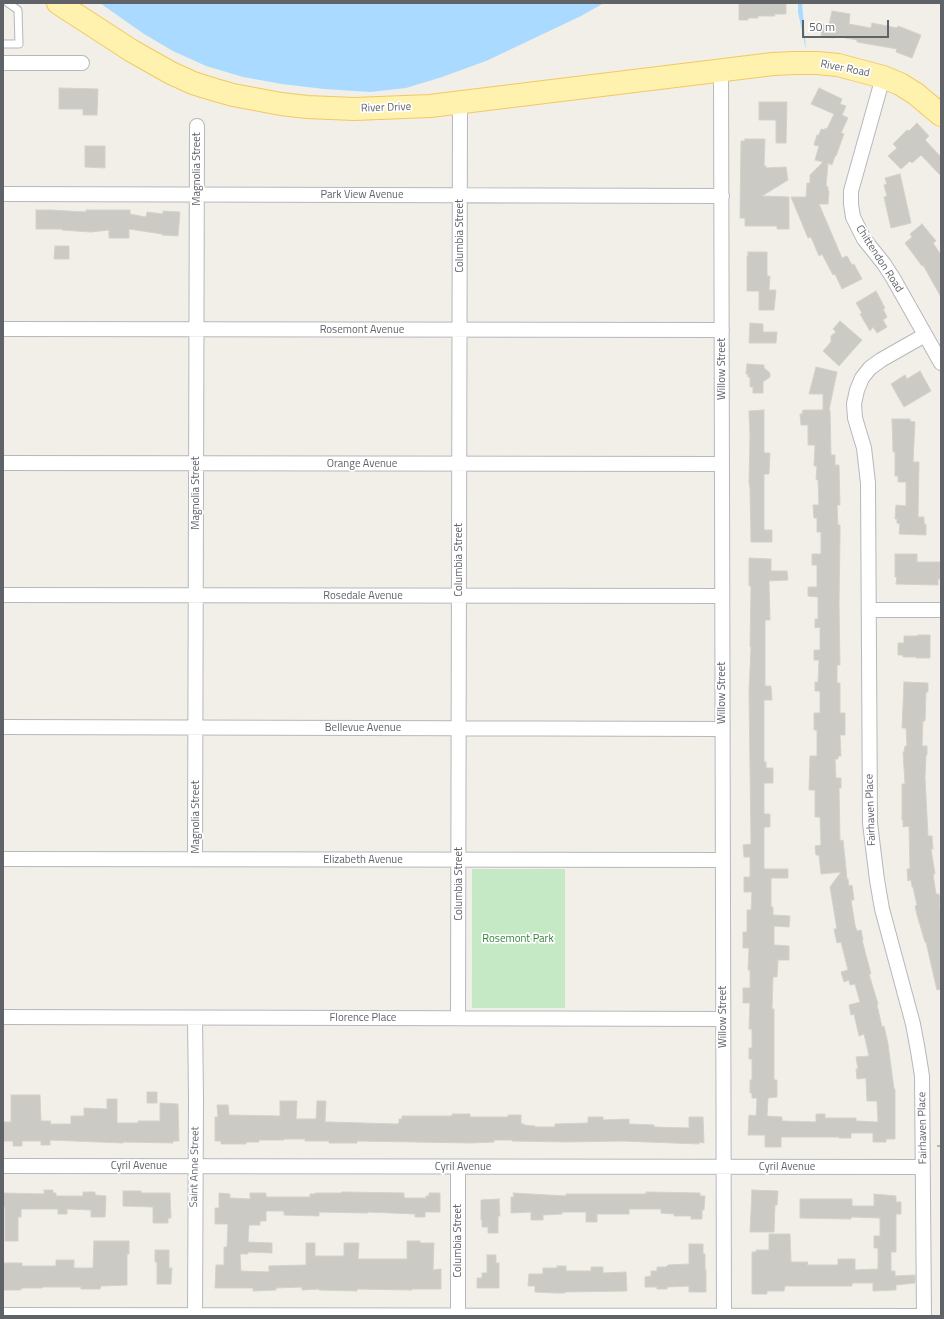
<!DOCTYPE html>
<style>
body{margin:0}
#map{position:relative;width:944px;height:1319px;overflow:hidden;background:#f1efe8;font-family:"Titillium Web",sans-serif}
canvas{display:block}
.frame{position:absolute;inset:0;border:4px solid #5f6368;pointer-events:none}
.scale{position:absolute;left:802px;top:20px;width:87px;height:18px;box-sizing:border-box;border:2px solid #5f6368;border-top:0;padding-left:5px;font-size:12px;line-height:14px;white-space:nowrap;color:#5f6368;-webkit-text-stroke:3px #fff;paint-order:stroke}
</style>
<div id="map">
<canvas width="944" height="1319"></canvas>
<div class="frame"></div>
<div class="scale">50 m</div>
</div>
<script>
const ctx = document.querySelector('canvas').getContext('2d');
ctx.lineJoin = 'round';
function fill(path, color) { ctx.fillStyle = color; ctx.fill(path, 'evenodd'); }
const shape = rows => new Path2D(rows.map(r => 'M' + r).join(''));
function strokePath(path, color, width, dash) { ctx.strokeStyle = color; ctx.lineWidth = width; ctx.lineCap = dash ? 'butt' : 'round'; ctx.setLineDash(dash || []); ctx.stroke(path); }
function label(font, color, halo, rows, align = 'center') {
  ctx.font = font + ' "Titillium Web",sans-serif'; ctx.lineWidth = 3.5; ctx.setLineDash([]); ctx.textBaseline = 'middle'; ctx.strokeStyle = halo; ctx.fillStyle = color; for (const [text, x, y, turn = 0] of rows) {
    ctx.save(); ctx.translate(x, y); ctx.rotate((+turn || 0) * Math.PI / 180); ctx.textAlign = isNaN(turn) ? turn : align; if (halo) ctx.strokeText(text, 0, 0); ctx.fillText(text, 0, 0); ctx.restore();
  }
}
fill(shape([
 [472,869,565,869,565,1008,472,1008]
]), '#c5e8c5');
fill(shape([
 [100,3,604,3,581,16,486,61,442,77,406,88,370,92,324,89,282,84,243,77,206,66,173,51,144,34],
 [798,3,802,3,806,50,798,12]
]), '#aadaff');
const building = shape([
 [739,3,786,3,786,14,774,14,775,16,758,16,758,18,748,18,748,20,739,20,739,3],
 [832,11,850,14,849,24,871,28,872,23,897,28,898,26,921,35,912,58,896,52,897,49,857,42,857,40,835,36,834,38,821,36,823,24,829,25,832,11],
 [59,88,98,89,97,115,83,115,83,109,59,109,59,88],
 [819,88,842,99,840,104,846,106,842,115,848,118,841,133,844,134,836,156,835,156,832,165,828,163,826,186,828,187,828,191,829,191,828,204,819,204,842,258,847,256,852,265,854,264,862,279,842,289,835,274,833,275,822,254,819,256,811,237,808,238,791,197,806,197,807,183,810,183,810,175,823,162,815,160,819,146,814,145,817,135,819,135,821,129,825,130,825,128,827,129,834,114,811,104,819,88],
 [759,102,787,102,786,143,776,143,776,120,759,120,759,102],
 [917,123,929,136,925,140,941,157,941,176,921,155,912,163,910,161,901,169,888,156,897,148,893,144,907,130,909,131,917,123],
 [745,139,765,139,764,166,766,166,766,168,786,167,788,180,762,196,789,197,789,229,777,229,777,226,745,226,745,218,740,218,741,141,745,141,745,139],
 [85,146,105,146,105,168,85,167,85,146],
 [900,174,911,223,891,228,884,197,887,196,884,185,887,184,885,178,900,174],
 [36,210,50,210,86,212,86,210,130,210,130,214,146,217,147,212,163,214,163,211,180,212,178,236,162,235,162,234,129,229,129,238,109,238,109,230,91,232,62,230,62,229,36,229,36,210],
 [922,224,936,241,933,243,941,255,941,297,923,265,922,266,905,243,912,237,910,234,922,224],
 [55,246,69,246,69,259,54,259,55,246],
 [748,252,767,252,767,276,770,276,769,290,776,290,774,310,759,310,759,291,747,291,747,256,748,256,748,252],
 [876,291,885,308,883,309,887,317,883,320,887,327,877,333,873,327,870,331,860,314,862,313,856,303,876,291],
 [840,321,862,340,839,366,823,351,831,342,831,336,836,332,833,329,840,321],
 [750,323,763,324,763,332,777,332,776,343,749,343,750,323],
 [747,364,764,365,764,368,770,373,770,377,763,382,763,393,753,393,753,387,750,387,750,377,748,377,748,374,746,374,747,364],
 [816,367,837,372,829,410,830,410,831,455,835,455,835,465,839,465,840,505,837,505,838,525,840,525,840,535,839,603,840,665,837,665,837,683,840,683,840,713,845,713,845,735,840,735,841,756,838,756,838,759,835,759,836,778,841,778,841,788,839,788,840,841,843,840,847,879,848,879,849,886,852,885,854,900,851,900,855,925,857,931,861,930,863,940,862,940,871,974,869,974,878,1004,877,1005,882,1027,884,1026,888,1044,894,1089,895,1089,895,1139,886,1139,886,1142,873,1142,873,1133,851,1133,851,1138,839,1138,839,1137,781,1137,781,1147,765,1147,765,1135,748,1135,749,1115,756,1116,757,1098,752,1098,752,1093,750,1093,750,1080,752,1080,752,1059,749,1059,749,1048,752,1048,752,1029,749,1029,750,1003,743,1003,743,988,750,988,750,970,748,970,749,948,743,948,743,932,747,932,747,910,751,910,752,892,744,892,744,877,750,877,750,857,744,857,743,845,751,844,749,692,751,647,750,647,751,586,749,586,749,558,771,559,771,571,787,571,788,580,769,581,770,620,765,620,765,686,771,686,772,700,764,700,764,762,766,762,766,768,773,768,773,783,764,783,764,814,770,814,770,827,764,827,764,869,788,869,788,878,771,878,771,907,773,907,773,915,790,916,789,927,774,926,774,945,789,946,789,960,778,960,777,977,773,977,772,1009,774,1009,774,1080,777,1080,777,1097,768,1098,767,1116,782,1117,782,1121,816,1122,816,1114,825,1114,825,1118,856,1118,856,1121,878,1122,877,1101,867,1101,866,1078,857,1079,856,1069,858,1069,856,1057,869,1056,864,1034,859,1036,854,1014,851,1015,849,1005,860,1002,855,984,850,985,849,980,844,982,841,972,848,970,841,942,837,943,834,929,837,929,830,887,841,872,821,874,819,855,816,855,815,846,821,845,820,817,815,817,815,790,809,790,810,756,817,756,817,730,814,730,814,713,820,713,820,691,815,691,815,682,818,682,819,660,814,660,814,650,820,650,820,627,815,628,815,619,818,619,818,597,808,596,808,587,817,587,817,565,812,565,812,554,821,554,821,532,817,532,817,518,814,518,813,505,819,505,818,480,816,479,817,466,814,466,815,445,808,445,808,425,801,425,800,414,802,414,803,410,823,410,823,394,809,394,816,367],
 [920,371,931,391,904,407,891,384,905,375,907,379,920,371],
 [764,410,764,453,770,453,769,474,764,474,764,530,772,530,772,542,751,542,750,488,749,482,750,436,749,411,764,410],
 [892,419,910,419,910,421,915,422,913,462,919,462,918,517,924,517,924,524,926,524,926,535,899,534,900,524,897,523,897,519,895,519,896,505,906,506,906,482,898,482,898,476,895,476,895,452,893,452,892,419],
 [895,554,917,554,917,562,940,562,940,579,938,579,938,585,896,584,897,577,895,577,895,554],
 [918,635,930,635,930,658,916,658,916,657,903,657,903,655,898,655,898,643,904,643,904,636,918,636,918,635],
 [904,682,928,683,928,692,926,692,925,721,923,721,922,746,927,746,927,755,926,755,925,777,928,836,932,836,933,849,931,849,935,874,933,874,936,894,939,894,940,903,939,903,941,916,941,989,937,990,926,942,925,942,917,915,915,906,917,905,913,887,912,887,911,880,908,881,907,869,910,869,909,826,903,827,903,820,902,820,902,784,905,784,903,752,904,752,905,746,907,746,906,728,902,728,904,682],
 [147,1092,157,1092,157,1103,147,1103,147,1092],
 [11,1095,40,1095,41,1121,51,1121,50,1124,71,1124,71,1116,84,1116,84,1108,107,1109,107,1099,117,1099,117,1123,138,1123,138,1121,160,1121,160,1103,178,1104,179,1141,173,1141,173,1143,123,1142,123,1143,50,1140,50,1145,41,1145,41,1141,22,1141,22,1146,13,1146,13,1141,4,1141,4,1137,3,1137,3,1122,11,1122,11,1095],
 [280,1101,297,1101,296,1119,316,1119,317,1101,326,1101,325,1122,328,1122,397,1124,399,1123,399,1119,402,1119,402,1116,452,1116,452,1114,470,1114,470,1117,508,1117,508,1115,521,1115,521,1124,524,1124,524,1125,535,1126,535,1127,555,1127,555,1124,588,1123,588,1117,603,1117,603,1120,629,1119,629,1124,654,1125,654,1127,689,1128,689,1117,703,1117,704,1143,699,1142,699,1144,622,1141,565,1142,512,1141,512,1140,494,1140,494,1142,470,1143,357,1141,357,1143,329,1143,329,1141,305,1141,305,1139,284,1139,284,1140,259,1140,259,1142,246,1142,246,1144,221,1144,221,1141,215,1141,215,1117,218,1117,217,1105,228,1105,229,1115,280,1116,280,1101],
 [44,1190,53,1190,53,1193,56,1193,56,1196,83,1196,83,1192,95,1192,95,1195,106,1196,105,1217,91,1217,91,1210,67,1209,67,1214,58,1214,58,1209,21,1209,21,1217,18,1217,18,1241,5,1241,5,1207,3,1207,3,1193,44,1194,44,1190],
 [752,1190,778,1191,777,1205,775,1205,774,1232,750,1232,752,1190],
 [123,1191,141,1191,141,1193,170,1193,171,1218,168,1218,168,1223,153,1223,153,1207,123,1206,123,1191],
 [342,1192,404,1193,404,1198,426,1198,426,1196,429,1196,429,1193,440,1193,440,1212,425,1212,425,1217,415,1217,415,1214,368,1212,368,1213,319,1212,319,1216,284,1215,284,1211,266,1211,266,1221,260,1221,260,1225,249,1225,248,1242,272,1243,272,1253,248,1252,248,1254,240,1254,241,1271,269,1272,269,1266,306,1265,306,1243,315,1243,315,1256,344,1256,344,1243,359,1243,358,1259,407,1259,407,1241,420,1241,420,1243,434,1243,433,1270,441,1269,441,1289,412,1289,412,1290,357,1289,357,1291,319,1290,319,1289,302,1290,302,1287,276,1288,276,1290,253,1291,253,1288,215,1288,216,1265,224,1265,224,1247,227,1247,228,1224,215,1224,215,1208,219,1208,219,1193,230,1194,230,1198,250,1199,250,1193,266,1193,266,1197,310,1197,310,1194,315,1194,315,1193,342,1193,342,1192],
 [646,1192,700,1193,700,1196,705,1196,704,1210,702,1210,702,1219,691,1219,691,1216,674,1216,674,1214,661,1213,661,1209,629,1209,629,1214,597,1214,597,1222,586,1222,586,1212,562,1212,562,1214,543,1215,543,1220,531,1220,531,1212,511,1213,511,1197,514,1197,513,1193,566,1196,566,1194,646,1194,646,1192],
 [874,1194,896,1196,896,1202,901,1202,901,1214,896,1214,896,1252,891,1252,891,1271,895,1271,895,1276,915,1275,915,1283,896,1285,896,1290,873,1291,873,1283,852,1283,852,1286,785,1286,784,1291,767,1291,767,1294,752,1294,752,1252,756,1252,756,1250,769,1250,769,1234,790,1234,791,1262,808,1262,807,1265,838,1265,838,1259,855,1259,855,1270,878,1269,878,1248,874,1248,874,1236,880,1236,880,1218,851,1217,851,1219,800,1218,800,1199,852,1199,852,1206,874,1206,874,1194],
 [499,1199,500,1216,498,1216,498,1233,488,1233,488,1227,482,1227,482,1220,481,1220,481,1200,499,1199],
 [94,1241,129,1241,129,1254,127,1254,127,1285,101,1286,100,1289,81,1289,81,1287,42,1287,42,1288,21,1288,21,1290,3,1290,3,1263,22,1263,22,1266,56,1266,56,1260,74,1260,74,1268,93,1268,94,1241],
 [689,1244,703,1244,703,1254,705,1254,705,1270,706,1270,706,1292,689,1292,689,1286,667,1287,667,1289,657,1289,657,1287,645,1287,645,1277,651,1276,651,1271,657,1271,657,1267,666,1267,668,1265,689,1264,689,1244],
 [155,1250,169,1250,169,1268,172,1268,171,1284,157,1284,157,1262,155,1262,155,1250],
 [487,1255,496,1255,496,1263,499,1263,499,1288,477,1288,477,1278,482,1278,482,1273,487,1273,487,1255],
 [557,1266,566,1266,566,1271,591,1271,591,1267,603,1267,603,1273,626,1272,627,1291,565,1292,565,1293,556,1293,535,1292,535,1286,528,1286,529,1274,543,1274,543,1268,557,1268,557,1266]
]);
fill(building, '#cccac5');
strokePath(building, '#d6d1c6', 1);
const lane = shape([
 [3,44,19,44,18,10,8,3]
]);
const street = shape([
 [3,63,82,63],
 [721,70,724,1316],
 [883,77,851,191,851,204,853,217,864,239,884,264,893,278,941,363],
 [3,194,722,196],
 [3,329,722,330],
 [3,463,722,464],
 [3,595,722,596],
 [869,610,941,610],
 [3,727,722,729],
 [3,859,722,860],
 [195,859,197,126],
 [3,1017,723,1019],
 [458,1018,460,103],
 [3,1166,923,1167],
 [3,1315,924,1316],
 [195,1316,196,1098,195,1018],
 [458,1316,458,1167],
 [924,1316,922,1076,918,1051,913,1024,882,909,877,880,870,823,868,483,864,448,855,418,854,404,857,390,862,378,870,368,881,360,925,335]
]);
const primary = shape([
 [58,3,132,51,171,73,193,83,212,89,233,95,281,104,307,107,354,109,430,106,773,64,795,63,817,63,838,65,883,77,900,84,916,94,941,115]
]);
strokePath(lane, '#b5b8bc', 9);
strokePath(street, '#b5b8bc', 16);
strokePath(primary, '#f2c960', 24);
strokePath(shape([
 [937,1146,941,1146]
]), '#9cc7a9', 2, [4, 2]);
strokePath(lane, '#fff', 7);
strokePath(street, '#fff', 14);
strokePath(primary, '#fff2af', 22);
label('11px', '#5f6368', '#fff', [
 ["River Road",845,69,11],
 ["River Drive",386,108,-2],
 ["Magnolia Street",197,169,-90],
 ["Park View Avenue",362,195],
 ["Columbia Street",460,236,-90],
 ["Chittendon Road",879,259,57],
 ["Rosemont Avenue",362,330],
 ["Willow Street",722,369,-90],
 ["Orange Avenue",362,464],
 ["Magnolia Street",196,493,-90],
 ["Columbia Street",459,560,-90],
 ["Rosedale Avenue",363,596],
 ["Willow Street",722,693,-90],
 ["Bellevue Avenue",363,728],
 ["Fairhaven Place",871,810,-92],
 ["Magnolia Street",196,817,-90],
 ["Elizabeth Avenue",363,860],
 ["Columbia Street",459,884,-90],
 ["Willow Street",723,1017,-90],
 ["Florence Place",363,1018],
 ["Fairhaven Place",923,1128,-91],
 ["Cyril Avenue",139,1166],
 ["Saint Anne Street",195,1167,-89],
 ["Cyril Avenue",463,1167],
 ["Cyril Avenue",787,1167],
 ["Columbia Street",458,1241,-90]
]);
label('11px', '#348238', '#fff', [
 ["Rosemont Park",518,939]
]);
</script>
